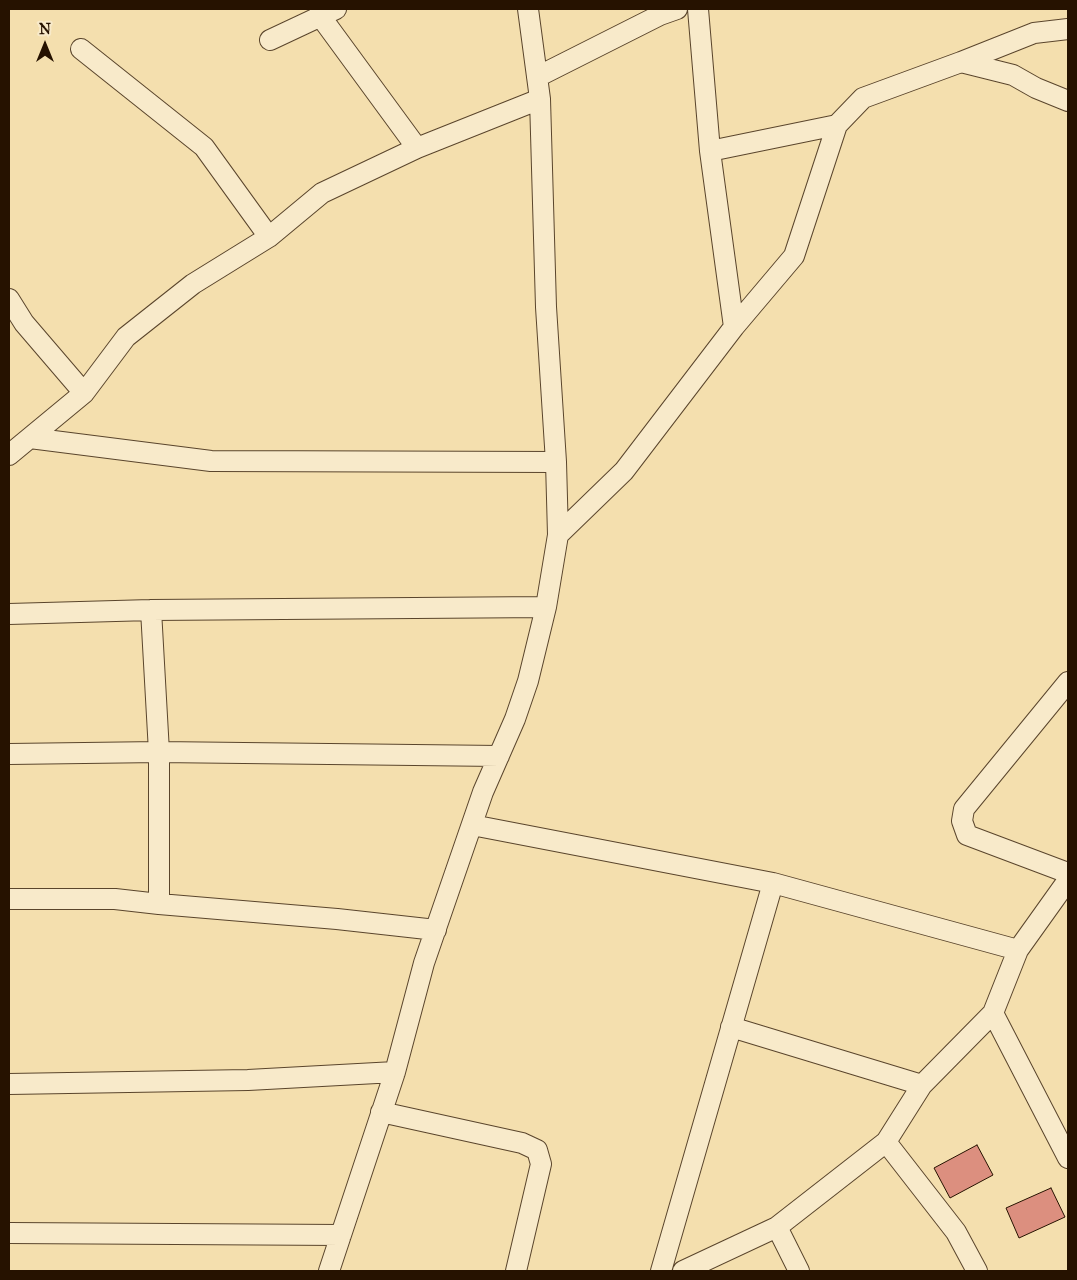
<!DOCTYPE html>
<style>
body{margin:0}
#map{position:relative;width:1077px;height:1280px;overflow:hidden;background:#f4dfae;font-family:"IM FELL Great Primer",serif}
canvas{display:block}
.frame{position:absolute;inset:0;border:10px solid #261200;pointer-events:none}
.north{position:absolute;left:20px;top:20px;width:50px;height:50px;-webkit-text-stroke:4px #f8eaca;paint-order:stroke;rotate:0deg;font-size:14px;font-weight:700;line-height:20px;text-align:center;color:#261200}
.north::after{content:'';display:block;margin:auto;width:18px;height:22px;background:#261200;clip-path:polygon(50% 0,100% 100%,50% 72%,0 100%)}
</style>
<div id="map">
<canvas width="1077" height="1280"></canvas>
<div class="frame"></div>
<div class="north">N</div>
</div>
<script>
const ctx = document.querySelector('canvas').getContext('2d');
ctx.lineJoin = 'round';
function fill(path, color) { ctx.fillStyle = color; ctx.fill(path, 'evenodd'); }
const shape = rows => new Path2D(rows.map(r => 'M' + r).join(''));
function strokePath(path, color, width, dash) { ctx.strokeStyle = color; ctx.lineWidth = width; ctx.lineCap = dash ? 'butt' : 'round'; ctx.setLineDash(dash || []); ctx.stroke(path); }
const building = shape([
 [977,1145,993,1175,950,1198,934,1168,977,1145],
 [1051,1188,1065,1217,1019,1238,1006,1208,1051,1188]
]);
fill(building, '#dc8f7f');
strokePath(building, '#261200', 1);
const street = shape([
 [698,9,710,151,734,327],
 [321,17,417,148],
 [270,40,336,9],
 [81,49,204,147,269,237],
 [961,62,1013,75,1036,88,1068,101],
 [537,77,660,15,677,9],
 [710,151,837,125],
 [9,299,24,323,84,393],
 [30,438,211,461,556,462],
 [9,455,84,393,126,337,193,284,269,237,322,193,417,148,540,99],
 [558,535,624,471,734,327,794,256,837,125,863,98,961,62,1034,33,1068,29],
 [151,610,159,752,159,904],
 [9,614,151,610,546,607],
 [1068,682,964,809,962,821,967,835,1068,873],
 [9,754,159,752,499,756],
 [472,825,773,883,1018,950],
 [9,899,115,899,159,904,337,919,436,930],
 [993,1013,1068,1158],
 [731,1027,922,1085],
 [9,1084,248,1080,395,1072],
 [381,1112,522,1143,537,1150,541,1164,516,1271],
 [886,1142,956,1232,977,1271],
 [777,1227,799,1271],
 [9,1233,341,1235],
 [329,1271,395,1072,424,963,483,792,515,719,528,681,546,607,558,535,556,462,546,307,540,99,528,9],
 [661,1271,773,883],
 [683,1271,777,1227,886,1142,922,1085,993,1013,1018,950,1068,880]
]);
strokePath(street, '#5a452c', 22);
strokePath(street, '#f8eaca', 20);
</script>
